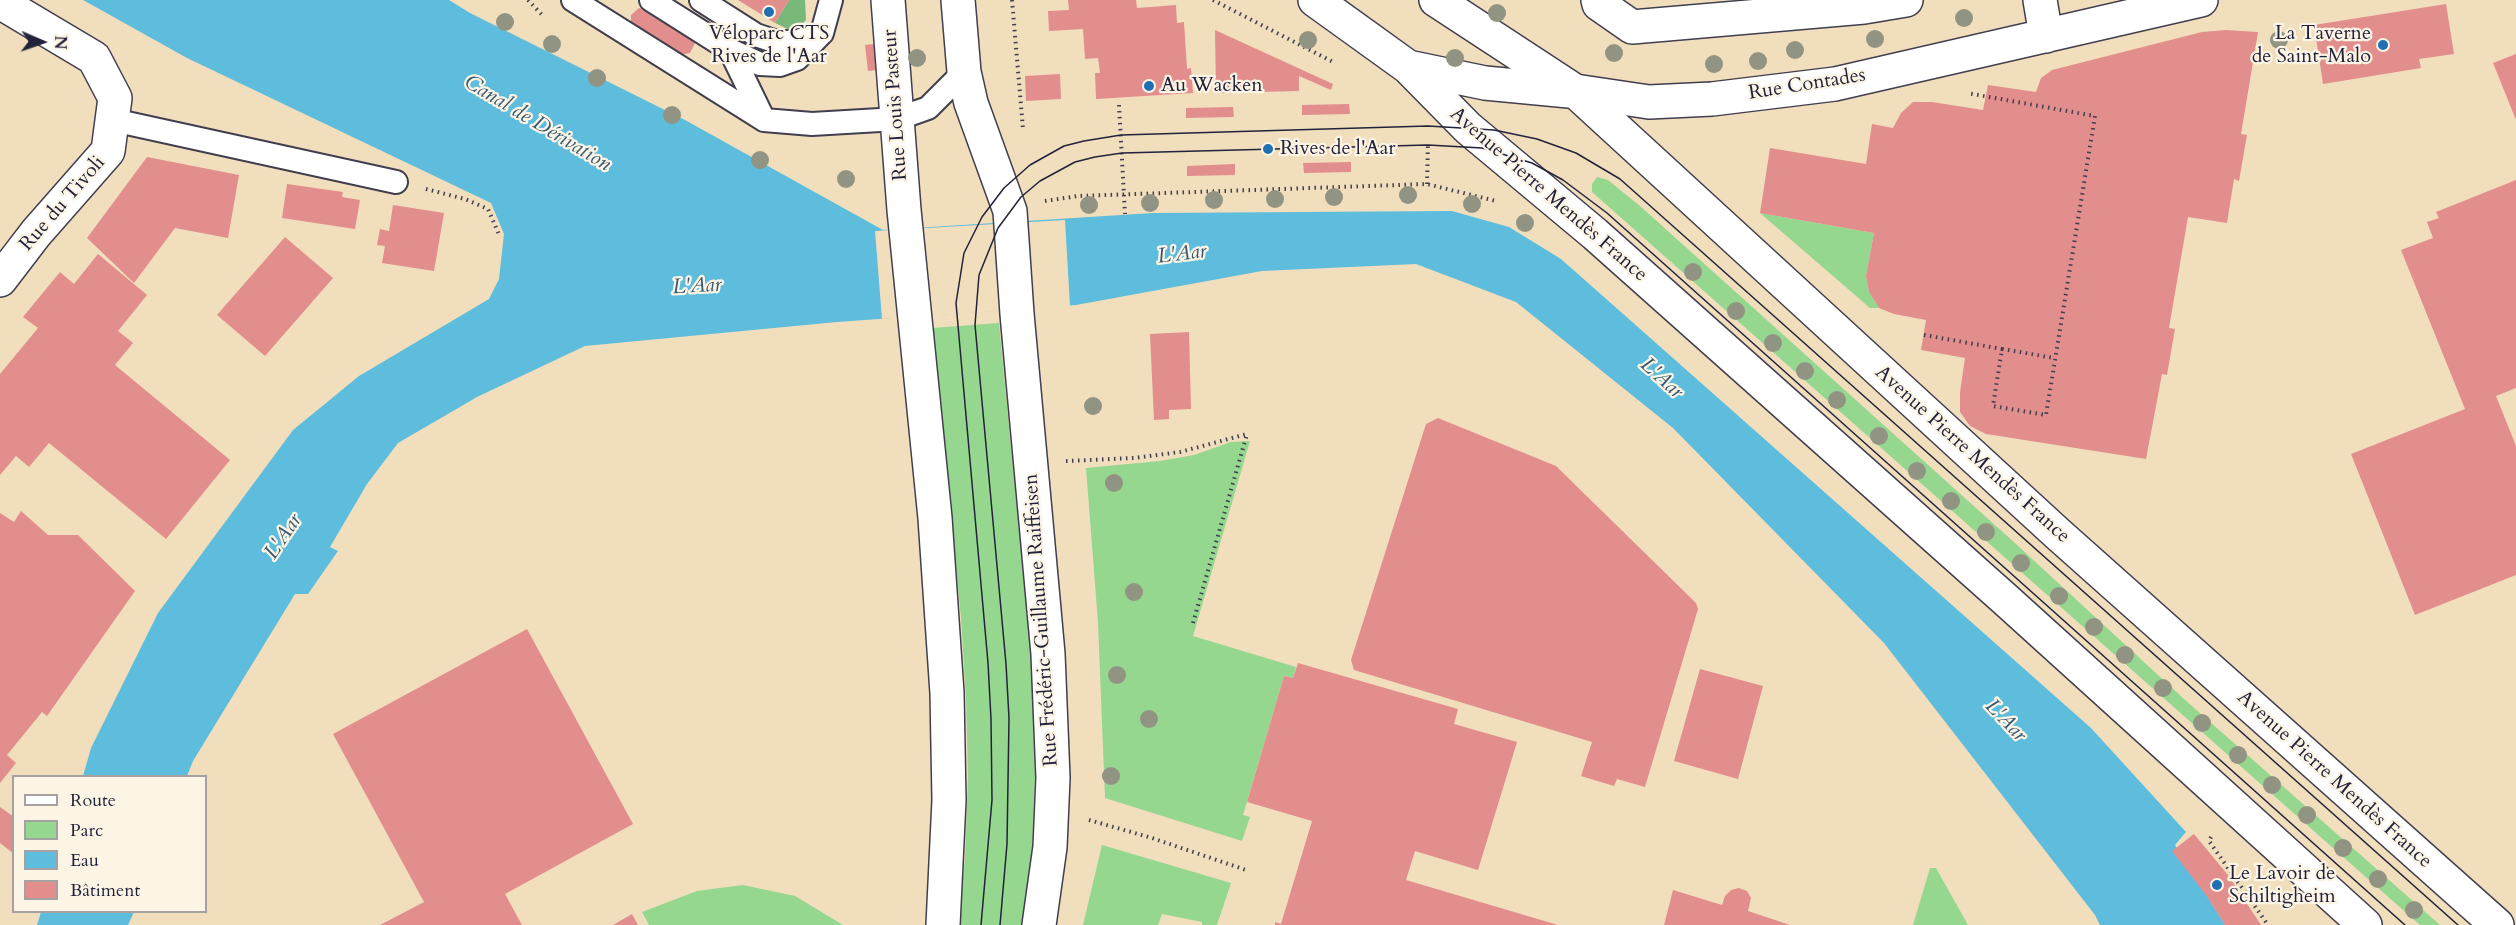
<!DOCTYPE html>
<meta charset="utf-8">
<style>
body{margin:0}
#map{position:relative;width:2516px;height:925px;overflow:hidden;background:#f1debd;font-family:Cardo,serif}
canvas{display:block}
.legend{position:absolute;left:12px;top:775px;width:195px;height:138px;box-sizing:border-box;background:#fcf5e5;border:2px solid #a5a1a1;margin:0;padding:8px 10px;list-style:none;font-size:18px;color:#22223b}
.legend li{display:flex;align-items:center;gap:12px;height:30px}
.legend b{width:30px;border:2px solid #a5a1a1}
.north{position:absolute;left:12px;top:12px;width:60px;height:60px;-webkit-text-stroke:4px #fcf5e5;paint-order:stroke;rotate:92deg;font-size:16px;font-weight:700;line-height:24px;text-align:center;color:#22223b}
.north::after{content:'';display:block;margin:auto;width:21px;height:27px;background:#22223b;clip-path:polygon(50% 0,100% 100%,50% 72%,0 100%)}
</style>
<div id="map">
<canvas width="2516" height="925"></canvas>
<ul class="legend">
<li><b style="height:8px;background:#fff"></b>Route</li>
<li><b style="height:16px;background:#95d78f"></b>Parc</li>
<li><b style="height:16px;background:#5ebddc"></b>Eau</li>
<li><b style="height:16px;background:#e28e8d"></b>Bâtiment</li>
</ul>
<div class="north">N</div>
</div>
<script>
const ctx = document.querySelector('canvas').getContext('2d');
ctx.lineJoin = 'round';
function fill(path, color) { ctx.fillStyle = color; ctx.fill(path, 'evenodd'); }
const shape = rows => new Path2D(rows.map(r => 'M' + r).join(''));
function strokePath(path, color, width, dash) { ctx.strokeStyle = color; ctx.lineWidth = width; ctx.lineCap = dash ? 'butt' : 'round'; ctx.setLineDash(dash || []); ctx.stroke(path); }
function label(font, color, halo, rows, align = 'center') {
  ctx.font = font + ' Cardo,serif'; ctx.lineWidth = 4.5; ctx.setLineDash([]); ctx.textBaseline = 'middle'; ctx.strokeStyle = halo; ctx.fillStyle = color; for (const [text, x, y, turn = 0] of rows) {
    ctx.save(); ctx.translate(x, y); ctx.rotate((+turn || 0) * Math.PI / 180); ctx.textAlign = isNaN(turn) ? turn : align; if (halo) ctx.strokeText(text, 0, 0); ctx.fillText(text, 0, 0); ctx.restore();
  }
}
fill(shape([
 [1597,177,1608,180,1640,206,2016,544,2184,699,2440,925,2420,925,1592,192,1592,184],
 [1760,213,1874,233,1866,276,1869,292,1879,308,1870,308],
 [999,323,1031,655,1035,776,1031,881,1026,925,958,925,965,858,968,778,966,698,961,618,932,328],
 [1250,441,1193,636,1296,667,1293,678,1284,676,1243,815,1250,817,1242,841,1105,798,1098,622,1086,468,1160,461,1194,455,1231,442],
 [1102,845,1231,883,1217,925,1202,925,1202,922,1162,914,1158,925,1083,925],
 [1930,868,1936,868,1968,925,1913,925],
 [743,885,795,896,843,925,649,925,642,912,697,891]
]), '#95d78f');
fill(shape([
 [789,0,805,0,806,20,798,29,790,30,775,23]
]), '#78b87a');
fill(shape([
 [83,0,449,0,470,13,685,120,883,230,1153,213,1452,211,1509,227,1561,259,2091,728,2186,832,2175,845,2225,925,2100,925,2095,915,1884,643,1673,428,1516,302,1416,264,1262,271,1076,305,837,322,585,346,477,397,398,443,367,484,330,547,338,551,308,594,295,594,193,761,187,776,83,776,91,748,158,613,293,430,359,376,489,299,499,279,504,234,491,203,187,58],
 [41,912,134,912,128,925,37,925]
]), '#5ebddc');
fill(shape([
 [1065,220,1070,306,882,319,875,231]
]), '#f1debd');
fill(shape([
 [738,0,789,0,775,23],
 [1068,0,1136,0,1137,8,1176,5,1177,23,1184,22,1187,69,1191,68,1193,93,1096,99,1095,73,1100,73,1098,58,1085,59,1083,29,1049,31,1048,11,1069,10],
 [2446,4,2454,54,2419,59,2421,68,2323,84,2314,25],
 [639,8,645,9,692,38,695,43,690,53,679,55,634,28,631,22,631,15],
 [1215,30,1333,84,1331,90,1299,76,1299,91,1216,93],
 [2226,30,2258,32,2241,134,2247,135,2239,181,2234,179,2227,223,2188,217,2169,328,2175,329,2167,375,2162,374,2146,459,1986,434,1970,426,1960,412,1960,392,1965,358,1921,350,1926,320,1894,314,1879,308,1869,292,1866,276,1874,233,1760,213,1770,148,1866,164,1872,124,1893,128,1901,113,1913,102,1932,102,1983,110,1988,85,2036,92,2041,78,2052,70,2202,32],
 [874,44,876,70,868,71,865,45],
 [2516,54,2516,120,2493,63],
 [1060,74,1061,99,1026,101,1025,76],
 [1349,104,1350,114,1302,115,1302,105],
 [1233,107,1234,117,1186,118,1186,108],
 [147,157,239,175,228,238,175,228,134,283,87,238],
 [1351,162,1351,172,1304,173,1303,163],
 [1235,164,1235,175,1187,176,1187,166],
 [2516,180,2516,388,2496,396,2516,446,2516,575,2415,615,2351,454,2465,409,2401,250,2433,238,2427,222,2439,218,2436,212],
 [287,184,343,192,342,197,360,200,355,229,282,218],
 [393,205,444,213,434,271,382,263,385,246,377,245,380,229,389,231],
 [285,237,333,278,265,356,217,315],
 [98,254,147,295,118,331,133,343,115,365,230,460,166,539,49,443,29,467,16,456,0,475,0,374,38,328,23,317,60,272,74,284],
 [1189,332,1191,409,1169,410,1169,419,1154,420,1150,334],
 [1438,418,1556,466,1696,603,1698,609,1645,787,1617,779,1614,786,1581,776,1592,742,1354,670,1351,660,1426,424],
 [21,511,48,535,78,535,135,591,47,716,42,712,7,755,16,763,0,783,0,513,14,522],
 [527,629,633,824,505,894,522,925,380,925,424,902,333,734],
 [1298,663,1458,709,1454,724,1517,742,1478,870,1415,851,1406,880,1558,925,1275,925,1275,922,1281,924,1312,821,1247,802,1284,676,1293,678],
 [1700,669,1763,686,1738,779,1674,761],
 [0,807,14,817,14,854,0,843],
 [2194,834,2228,875,2261,925,2225,925,2206,895,2172,851],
 [1739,888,1747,891,1751,898,1748,911,1790,925,1664,925,1673,890,1722,905,1725,896,1731,890],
 [632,914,638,925,613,925]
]), '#e28e8d');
const lane = shape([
 [573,0,764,120,812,124,897,119,928,108,964,72],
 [651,0,730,50,760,64,780,65,797,59,822,33],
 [701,0,756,35,777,42,795,42,822,33,831,0],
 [730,50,764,120],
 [113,120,396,182]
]);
const street = shape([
 [1598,0,1599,4,1632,27,1864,7,1906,0],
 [2040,0,2046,36],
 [0,2,94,58,115,98,108,151,36,233,0,280],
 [1575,91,1649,102,1712,99,1835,84,2201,0]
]);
const secondary = shape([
 [888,0,904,210,935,518,947,693,949,800,943,925],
 [958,0,964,72,971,103,1010,211,1017,314,1048,654,1053,778,1050,847,1039,925]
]);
const primary = shape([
 [1315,0,1408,67,1468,128,1595,234,2006,600,2365,925],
 [1436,0,1575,91,2058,534,2497,925],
 [1408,67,1485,83,1569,91]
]);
strokePath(lane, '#413e4e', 26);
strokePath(street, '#413e4e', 36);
strokePath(secondary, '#413e4e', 36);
strokePath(primary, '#413e4e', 36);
strokePath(shape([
 [528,0,544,17],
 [1012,0,1023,129],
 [1213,0,1335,63],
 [1119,105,1125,214],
 [1427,184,1428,143],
 [426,189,465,199,488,209,500,237],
 [1045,201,1078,196,1427,184,1496,201],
 [1924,335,2002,349,1993,406,2046,415,2095,116,1967,93],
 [2002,349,2054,358],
 [1066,461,1134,458,1180,452,1247,434],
 [1193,623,1247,434],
 [1089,820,1152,838,1249,871],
 [2211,837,2209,841,2268,925]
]), '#413e4e', 4, [1.5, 4.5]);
strokePath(lane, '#fff', 22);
strokePath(street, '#fff', 33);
strokePath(secondary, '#fff', 33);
strokePath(primary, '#fff', 33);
strokePath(shape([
 [981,925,992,800,991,719,988,663,956,303,964,253,982,217,1004,188,1030,165,1064,146,1084,141,1121,135,1428,126,1494,130,1537,139,1576,153,1620,179,2458,925],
 [1000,925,1007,844,1009,718,1006,664,975,325,979,275,998,228,1021,197,1040,181,1075,162,1095,157,1122,153,1428,145,1482,148,1532,163,1563,180,1607,213,2405,925]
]), '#22223b', 1.5);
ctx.fillStyle = '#929483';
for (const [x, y] of [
 [1497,13],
 [1964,18],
 [505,22],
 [1875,39],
 [1308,40],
 [2279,40],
 [552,44],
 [1795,50],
 [1614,53],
 [917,58],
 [1455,58],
 [1758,61],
 [1714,64],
 [597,78],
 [672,115],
 [760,160],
 [846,179],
 [1408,195],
 [1334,197],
 [1275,199],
 [1214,200],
 [1150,203],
 [1472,204],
 [1089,205],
 [1525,223],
 [1693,272],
 [1736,311],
 [1773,343],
 [1805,371],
 [1837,400],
 [1093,406],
 [1879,436],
 [1917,471],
 [1114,483],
 [1951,501],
 [1986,532],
 [2021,563],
 [1134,592],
 [2059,596],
 [2094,627],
 [2125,655],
 [1117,675],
 [2163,688],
 [1149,719],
 [2202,723],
 [2238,755],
 [1111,776],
 [2272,785],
 [2307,815],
 [2343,848],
 [2378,879],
 [2414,910]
]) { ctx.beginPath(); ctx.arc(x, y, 9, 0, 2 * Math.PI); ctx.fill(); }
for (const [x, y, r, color] of [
 [769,12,6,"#1f6fb2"],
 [2383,45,6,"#1f6fb2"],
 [1149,86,6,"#1f6fb2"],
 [1268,149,6,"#1f6fb2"],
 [2217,885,6,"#1f6fb2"]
]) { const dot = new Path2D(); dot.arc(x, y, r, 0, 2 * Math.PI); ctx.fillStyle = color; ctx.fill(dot); strokePath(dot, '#fcf5e5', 2); }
label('20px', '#22223b', '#fcf5e5', [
 ["Véloparc CTS",769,34,"center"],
 ["Rives de l'Aar",769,57,"center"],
 ["La Taverne",2371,34,"right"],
 ["de Saint-Malo",2371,57,"right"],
 ["Au Wacken",1161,86],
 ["Rives de l'Aar",1280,149],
 ["Le Lavoir de",2229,874],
 ["Schiltigheim",2229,897]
], 'left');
label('20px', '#22223b', '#fcf5e5', [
 ["Rue Contades",1807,85,-9],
 ["Rue Louis Pasteur",896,105,-94],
 ["Avenue Pierre Mendès France",1548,195,41],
 ["Rue du Tivoli",63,204,-49],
 ["Avenue Pierre Mendès France",1972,455,42],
 ["Rue Frédéric-Guillaume Raiffeisen",1042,620,-94],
 ["Avenue Pierre Mendès France",2334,780,42]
]);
label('italic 21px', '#375873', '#fcf5e5', [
 ["Canal de Dérivation",537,124,31],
 ["L'Aar",1182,255,-7],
 ["L'Aar",697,287,-3],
 ["L'Aar",1661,379,42],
 ["L'Aar",284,537,-56],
 ["L'Aar",2005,721,46]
]);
</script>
